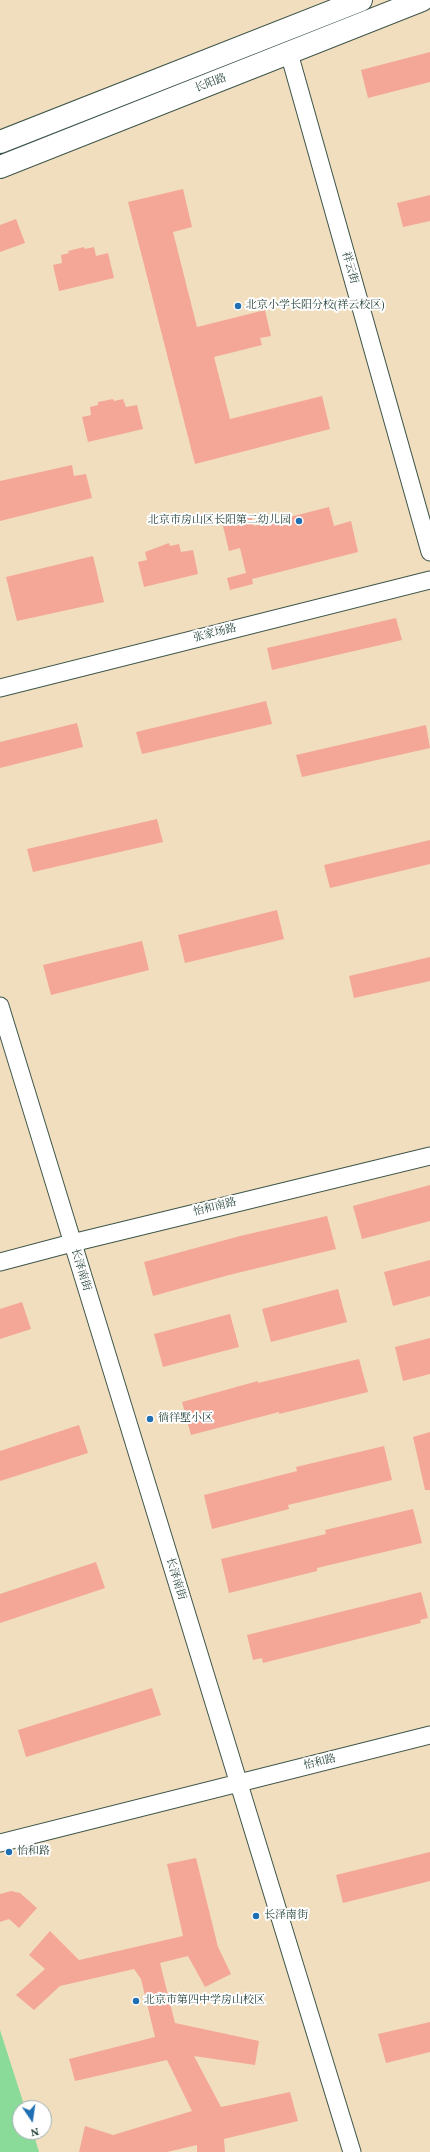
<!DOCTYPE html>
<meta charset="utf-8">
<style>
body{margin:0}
#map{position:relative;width:430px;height:2152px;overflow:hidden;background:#f1debe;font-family:Vollkorn,serif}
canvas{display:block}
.north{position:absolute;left:12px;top:2100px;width:40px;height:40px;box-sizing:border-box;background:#fff;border:1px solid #a5b1ae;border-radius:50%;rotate:167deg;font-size:11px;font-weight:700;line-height:16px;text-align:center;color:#1f3d34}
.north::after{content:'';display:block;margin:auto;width:14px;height:18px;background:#1f6fb2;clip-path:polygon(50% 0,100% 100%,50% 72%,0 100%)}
</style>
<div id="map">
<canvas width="430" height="2152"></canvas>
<div class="north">N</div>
</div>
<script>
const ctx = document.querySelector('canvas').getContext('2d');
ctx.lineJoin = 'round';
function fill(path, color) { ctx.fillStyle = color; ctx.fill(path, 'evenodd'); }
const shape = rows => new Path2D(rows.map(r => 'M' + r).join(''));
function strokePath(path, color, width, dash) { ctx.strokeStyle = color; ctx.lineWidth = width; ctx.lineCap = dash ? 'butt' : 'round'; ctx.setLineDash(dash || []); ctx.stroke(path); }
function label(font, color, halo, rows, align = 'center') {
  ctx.font = font + ' Vollkorn,"Noto Serif SC",serif'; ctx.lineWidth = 4; ctx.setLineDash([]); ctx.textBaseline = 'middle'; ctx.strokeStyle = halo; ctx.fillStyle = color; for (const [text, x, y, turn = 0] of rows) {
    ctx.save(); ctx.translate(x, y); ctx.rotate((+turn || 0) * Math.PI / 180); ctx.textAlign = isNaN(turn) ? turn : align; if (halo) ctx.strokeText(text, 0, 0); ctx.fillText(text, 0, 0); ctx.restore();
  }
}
fill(shape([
 [0,2030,25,2108,20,2108,20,2132,33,2132,39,2152,0,2152]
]), '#8ada9a');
fill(shape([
 [430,52,430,82,368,98,361,70],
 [183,189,192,227,173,232,197,327,265,310,271,336,260,338,262,345,214,357,230,419,322,396,330,429,195,464,128,202],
 [430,195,430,221,403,227,397,203],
 [16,219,25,243,0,252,0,225],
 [84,247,85,249,94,247,96,256,108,253,114,278,59,291,53,265,62,263,61,255,69,253,68,251],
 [113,399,114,401,123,399,126,407,137,405,143,429,88,442,82,417,91,415,90,407,98,405,98,402],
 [72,465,74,476,86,474,92,498,0,521,0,481],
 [329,507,334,526,351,521,358,552,252,579,253,584,230,590,227,578,246,573,240,548,229,551,222,522,251,514,254,526],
 [169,543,170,546,179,544,181,552,193,550,198,574,144,587,138,562,147,560,145,552],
 [93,556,104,602,17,621,6,577],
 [396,618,402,640,272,670,267,648],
 [266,701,272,724,142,754,136,732],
 [77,723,83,747,0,768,0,742],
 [426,725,430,748,302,777,296,755],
 [157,819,163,842,33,872,27,849],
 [430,840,430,864,330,888,324,865],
 [277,910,284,939,185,963,178,935],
 [142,941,149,970,51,995,43,965],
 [430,957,430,981,354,998,349,976],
 [430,1185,430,1221,362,1239,353,1206],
 [327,1216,336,1249,229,1275,153,1296,144,1262,240,1236],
 [430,1260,430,1296,393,1306,384,1272],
 [338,1289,347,1322,271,1342,262,1309],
 [22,1302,31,1329,0,1339,0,1309],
 [230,1314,239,1347,163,1367,154,1334],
 [430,1338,430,1374,403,1381,395,1347],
 [359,1359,368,1392,279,1414,279,1412,191,1435,182,1402,258,1381,258,1383],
 [79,1425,88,1453,0,1481,0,1451],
 [430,1432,430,1490,425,1490,413,1437],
 [384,1446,392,1480,288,1505,289,1509,212,1529,204,1495,297,1471,296,1467],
 [413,1509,422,1543,317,1568,317,1571,229,1593,221,1559,326,1534,325,1530],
 [96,1562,105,1588,0,1623,0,1594],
 [421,1592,428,1618,420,1620,421,1623,263,1663,262,1658,253,1660,247,1635],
 [152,1688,161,1715,26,1757,18,1730],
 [430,1852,430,1881,343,1903,336,1875],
 [196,1858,218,1947,231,1974,205,1987,188,1956,160,1963,175,2023,259,2041,255,2065,194,2056,221,2107,290,2092,298,2121,224,2139,225,2152,197,2152,197,2145,167,2152,79,2152,85,2126,113,2135,192,2111,167,2060,75,2081,69,2059,155,2037,141,1979,134,1969,60,1986,34,2010,16,1995,45,1969,29,1955,50,1931,79,1960,183,1936,167,1864],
 [11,1891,20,1893,37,1908,19,1928,9,1919,0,1922,0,1894],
 [430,2022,430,2052,386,2063,378,2034]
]), '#f4a796');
const minor = shape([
 [289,53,430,552],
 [0,688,430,580],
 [0,1006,352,2152],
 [0,1262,72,1243,430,1156],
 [0,1843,430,1735]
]);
const major = shape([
 [0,142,361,0],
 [0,167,422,0]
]);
strokePath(minor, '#3e5549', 19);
strokePath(major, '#3e5549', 24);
strokePath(minor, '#fff', 17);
strokePath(major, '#fff', 22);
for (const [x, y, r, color] of [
 [238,306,4,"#1f6fb2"],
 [299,521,4,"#1f6fb2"],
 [150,1419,4,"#1f6fb2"],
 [9,1852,4,"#1f6fb2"],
 [256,1916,4,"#1f6fb2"],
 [136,2001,4,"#1f6fb2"]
]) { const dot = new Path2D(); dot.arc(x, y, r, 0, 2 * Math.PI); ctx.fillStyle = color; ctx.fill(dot); strokePath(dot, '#fff', 1.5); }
label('11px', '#1f3d34', '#fff', [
 ["长阳路",211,84,-21],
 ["祥云街",349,268,74],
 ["张家场路",215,634,-14],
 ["怡和南路",215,1208,-14],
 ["长泽南街",80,1270,73],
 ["长泽南街",175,1579,73],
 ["怡和路",320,1763,-14]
]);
label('11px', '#1f3d34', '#fff', [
 ["北京小学长阳分校(祥云校区)",246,306],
 ["北京市房山区长阳第二幼儿园",291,521,"right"],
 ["徜徉墅小区",158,1419],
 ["怡和路",17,1852],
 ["长泽南街",264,1916],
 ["北京市第四中学房山校区",144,2001]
], 'left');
</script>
